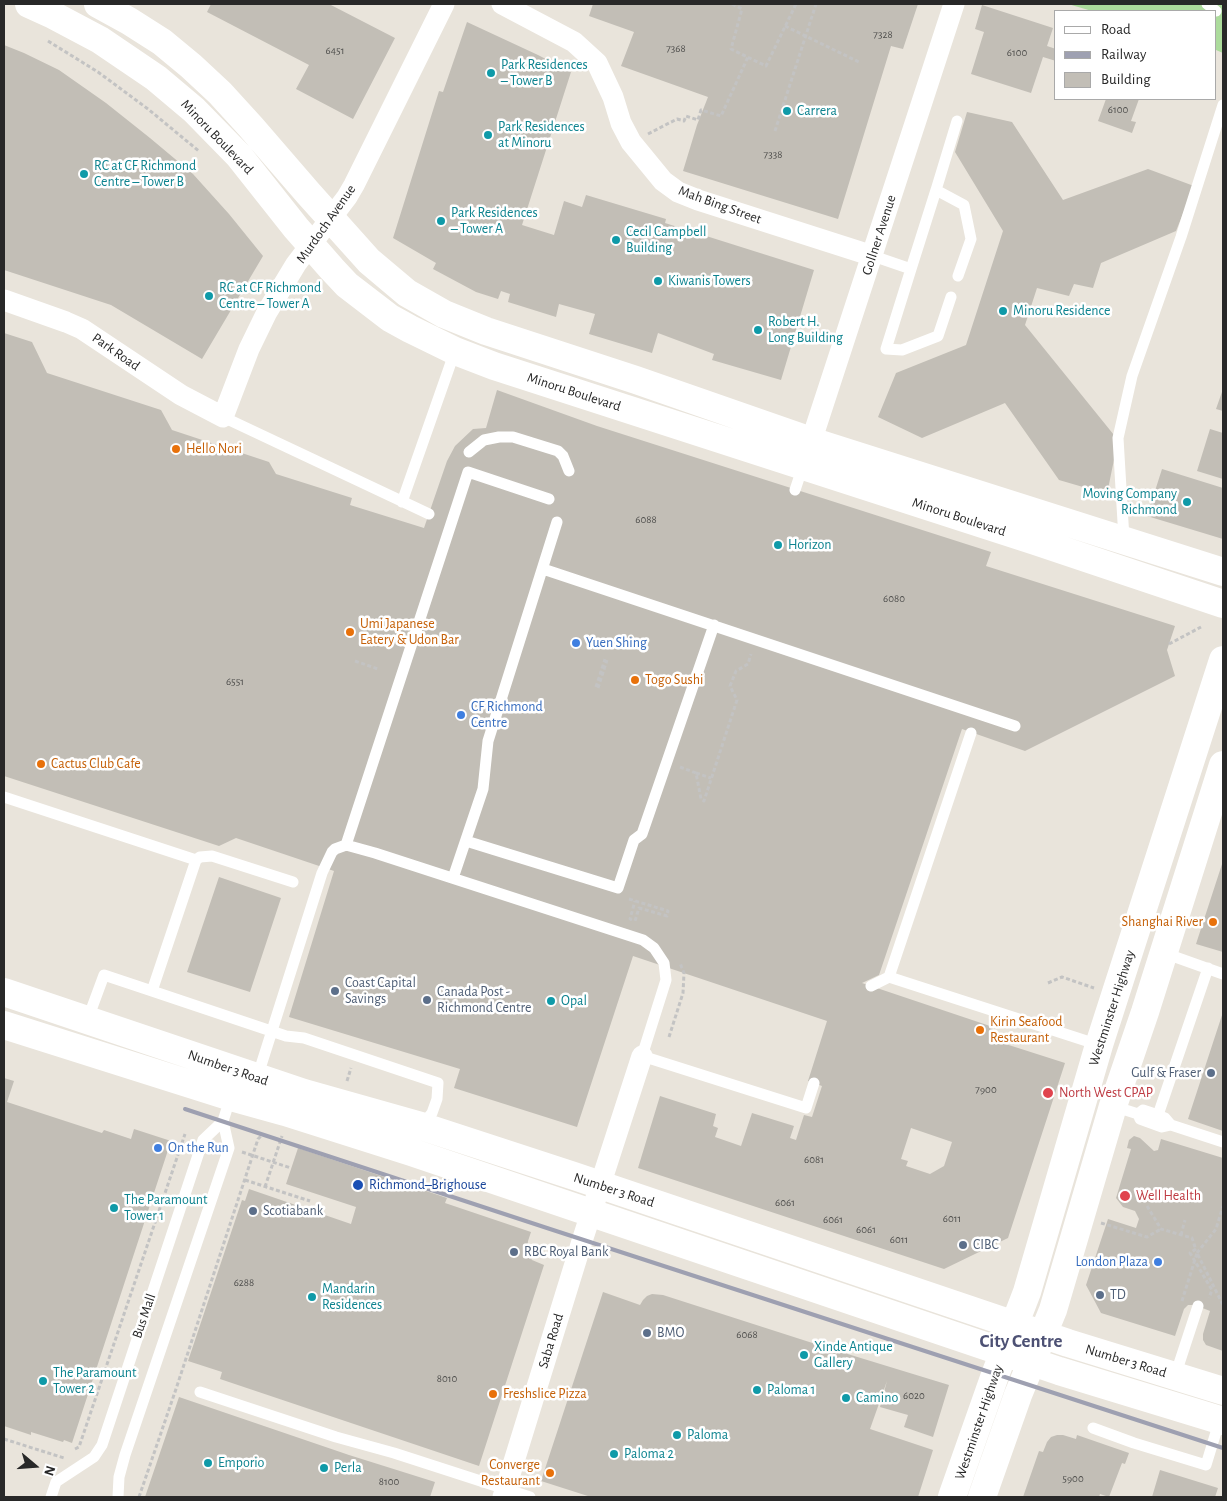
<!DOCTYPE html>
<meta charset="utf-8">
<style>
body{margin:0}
#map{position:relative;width:1227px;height:1501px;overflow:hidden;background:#e9e4db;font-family:"Alegreya Sans",sans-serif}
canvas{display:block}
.frame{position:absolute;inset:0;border:5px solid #282828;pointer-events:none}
.legend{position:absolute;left:1054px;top:10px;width:162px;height:90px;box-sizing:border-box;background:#fff;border:1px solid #a9a9a9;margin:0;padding:6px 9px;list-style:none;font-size:15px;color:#282828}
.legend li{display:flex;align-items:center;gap:10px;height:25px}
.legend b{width:25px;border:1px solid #a9a9a9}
.north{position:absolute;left:10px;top:1441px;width:50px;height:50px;-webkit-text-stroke:4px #fff;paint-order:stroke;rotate:108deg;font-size:14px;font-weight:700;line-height:20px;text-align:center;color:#282828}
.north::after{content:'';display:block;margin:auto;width:18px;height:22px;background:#282828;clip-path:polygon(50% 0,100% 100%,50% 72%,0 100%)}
</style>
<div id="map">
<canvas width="1227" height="1501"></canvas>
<div class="frame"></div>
<ul class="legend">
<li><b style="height:6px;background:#fff"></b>Road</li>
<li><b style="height:6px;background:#9ea0b1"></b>Railway</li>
<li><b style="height:14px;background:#c2beb6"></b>Building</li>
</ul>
<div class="north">N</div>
</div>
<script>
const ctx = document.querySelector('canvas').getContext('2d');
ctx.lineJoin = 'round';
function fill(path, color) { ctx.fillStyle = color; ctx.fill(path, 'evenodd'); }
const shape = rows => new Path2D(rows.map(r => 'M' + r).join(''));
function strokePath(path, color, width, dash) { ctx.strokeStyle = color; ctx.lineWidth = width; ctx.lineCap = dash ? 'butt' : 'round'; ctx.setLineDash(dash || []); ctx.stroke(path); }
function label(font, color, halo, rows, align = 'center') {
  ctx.font = font + ' "Alegreya Sans",sans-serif'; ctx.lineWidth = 5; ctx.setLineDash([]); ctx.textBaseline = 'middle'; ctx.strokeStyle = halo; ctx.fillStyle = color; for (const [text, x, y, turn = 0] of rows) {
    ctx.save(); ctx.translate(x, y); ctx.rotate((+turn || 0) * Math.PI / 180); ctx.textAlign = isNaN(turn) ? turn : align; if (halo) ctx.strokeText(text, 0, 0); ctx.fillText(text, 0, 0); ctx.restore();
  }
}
fill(shape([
 [1068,4,1223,4,1223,53,1216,50,1216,11,1092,11]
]), '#acdb9c');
fill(shape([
 [211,4,329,4,395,38,353,119,296,89,309,65,207,12],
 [593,4,918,4,903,49,891,46,838,219,683,171,697,125,708,97,621,66,634,32,589,16],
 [982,5,1053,28,1047,46,1056,49,1056,61,1043,57,1031,93,971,74,984,32,975,29],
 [467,22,538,55,571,72,522,225,554,235,564,201,582,207,586,195,666,219,665,223,814,270,781,380,712,360,714,354,658,333,652,353,589,334,595,314,559,304,556,317,508,302,510,294,501,291,498,299,476,292,433,269,436,263,393,238,439,91,443,92],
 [4,45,24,53,59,70,106,103,150,138,193,174,229,214,263,256,202,359,111,305,4,270],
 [1106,99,1139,99,1131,121,1136,122,1132,133,1098,121],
 [967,112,1012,122,1063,200,1148,169,1194,186,1176,231,1101,263,1093,288,1074,284,1069,296,1037,288,1025,325,1118,440,1107,494,1059,480,1005,403,922,438,878,417,896,373,966,345,1003,231,955,152],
 [4,333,32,342,47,373,161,410,172,430,269,462,276,474,352,498,350,505,424,528,447,461,455,446,473,429,486,428,497,390,597,426,991,552,986,566,1175,626,1167,650,1175,676,1025,751,962,729,879,975,862,983,993,1027,990,1039,1065,1063,1008,1238,944,1269,638,1168,660,1096,716,1114,713,1126,718,1128,715,1137,741,1146,752,1113,794,1126,790,1138,796,1140,804,1115,812,1117,822,1086,808,1081,827,1021,633,956,577,1127,454,1088,460,1069,289,1017,334,871,236,838,219,846,4,776],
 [911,1128,952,1142,944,1166,930,1174,906,1166,908,1161,901,1159],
 [1223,389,1223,411,1216,409],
 [1210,429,1223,433,1223,479,1197,471],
 [1162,469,1223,488,1223,539,1147,516],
 [1223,861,1223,952,1196,944],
 [219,877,281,898,250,992,187,972],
 [1223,1012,1223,1131,1188,1119],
 [4,1078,14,1081,7,1102,102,1133,104,1130,131,1139,134,1129,171,1141,72,1443,64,1440,63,1442,31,1432,31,1435,4,1426],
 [1134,1136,1140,1138,1154,1151,1158,1150,1161,1139,1223,1158,1223,1351,1206,1345,1203,1340,1203,1334,1210,1311,1195,1305,1188,1305,1184,1309,1175,1336,1101,1313,1086,1285,1108,1219,1136,1228,1139,1219,1135,1211,1123,1207,1116,1198,1131,1149,1127,1148,1129,1140],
 [298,1148,447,1198,445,1203,531,1232,528,1241,527,1251,532,1260,544,1265,479,1466,220,1379,222,1372,188,1361,242,1200,245,1201,249,1189,351,1224,356,1207,286,1184],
 [603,1292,640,1305,643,1300,647,1296,652,1294,663,1295,828,1348,949,1385,933,1437,904,1427,908,1415,880,1407,887,1381,870,1429,933,1450,918,1497,591,1497,541,1481],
 [179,1397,349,1455,435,1482,430,1497,145,1497],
 [1057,1435,1063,1435,1076,1439,1077,1435,1129,1453,1125,1464,1122,1463,1109,1497,1100,1494,1099,1497,1023,1497,1039,1451,1043,1452,1047,1442,1051,1437],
 [1160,1470,1218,1488,1215,1497,1152,1497]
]), '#c2beb6');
strokePath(shape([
 [732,4,742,9,731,49,766,66,796,4],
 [785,26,861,63],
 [48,41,98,72,148,109,200,152],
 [775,131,816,4],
 [648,134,677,119,684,121,686,116,698,120,701,110,721,116,748,57],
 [1169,644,1201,627],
 [355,661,378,669],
 [596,687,605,659],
 [598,688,607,660],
 [680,767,696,773,701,799,704,801,737,700,730,686,736,671,748,664,751,654],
 [696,773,711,778],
 [629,899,668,911,667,916,639,908,635,921,636,921],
 [632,920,630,919,635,901],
 [1048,983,1062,977,1094,988],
 [669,1037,683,993,684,973,680,963],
 [347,1081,351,1068],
 [242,1152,291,1168],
 [245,1180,310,1201],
 [265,1187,282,1136],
 [1147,1206,1161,1229,1192,1238,1196,1250],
 [1101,1223,1147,1237,1161,1229],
 [1181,1235,1185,1220],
 [1196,1249,1190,1253,1212,1290,1209,1298],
 [1197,1253,1216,1229,1223,1206],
 [1182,1301,1197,1253,1223,1305],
 [4,1439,64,1458,65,1458],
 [75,1449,79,1447,185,1134],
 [139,1497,176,1389,258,1139,261,1136]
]), '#c3c3c3', 3, [4, 2.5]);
strokePath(shape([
 [1207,4,1216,11],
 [936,190,957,121],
 [873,256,911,269,886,349,902,350,938,336,951,297],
 [911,269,936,190,964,205,971,239,958,276],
 [223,417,429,514],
 [469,452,484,440,499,437,513,437,558,451,563,456,569,471],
 [795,490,803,466],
 [402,502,455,351],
 [1124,539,1118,438,1132,376,1181,237,1223,105],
 [543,569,1015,726],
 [4,797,196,860,152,991,286,1036,304,1038,438,1083,437,1099,432,1113,421,1126],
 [466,841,618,888,634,840,642,834,714,625],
 [346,845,468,472,549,499],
 [196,860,200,857,212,856,293,882],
 [453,878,483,789,488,741,557,522],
 [1164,953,1223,974],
 [889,977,1099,1045],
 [871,986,889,977,971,733],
 [87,1021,104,975,152,991],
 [257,1078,322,873,332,852,335,849,346,845,375,853,643,940,654,948,664,963,666,980,642,1056,806,1108,814,1083],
 [1113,1106,1138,1114,1140,1119,1162,1127,1171,1125,1165,1118,1158,1115,1143,1110,1138,1114],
 [1158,1115,1208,968],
 [1171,1125,1223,1142],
 [1175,1376,1198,1306],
 [200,1392,336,1437,394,1453,530,1497],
 [1093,1428,1134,1443,1206,1465,1220,1419],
 [51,1497,56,1482,94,1457,102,1445,203,1140,223,1121,231,1096],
 [118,1497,119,1477,125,1455,229,1148,223,1121]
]), '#fff', 11);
strokePath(shape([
 [502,4,574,42,597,63,613,97,621,123,631,142,663,181,678,192,698,200,873,256],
 [4,300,66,322,82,329,181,395,223,417,249,349,267,312,296,264,347,197,354,185,444,4],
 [807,454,954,4],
 [503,1497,582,1241,642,1056]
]), '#fff', 21);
strokePath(shape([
 [29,4,51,14,100,40,156,78,194,110,239,156,296,228,332,269,347,285,390,318,410,329,455,351,494,366,1035,541,1223,604],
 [98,4,129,21,162,42,191,66,220,93,251,127,308,193,369,261,407,293,444,314,486,331,636,380,811,441,1223,572],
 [4,992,304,1093,421,1126,574,1176,1068,1343,1223,1391],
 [4,1025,231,1097,285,1112,411,1152,1059,1371,1223,1421],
 [952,1497,995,1375,1027,1292,1099,1045,1223,660],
 [982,1497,1018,1395,1053,1310,1113,1106,1145,1012,1223,765]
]), '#fff', 28);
strokePath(shape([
 [185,1109,550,1229,1223,1448]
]), '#9ea0b1', 4);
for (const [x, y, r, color] of [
 [491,73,5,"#0f9aa8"],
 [787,111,5,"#0f9aa8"],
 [488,135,5,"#0f9aa8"],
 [84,174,5,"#0f9aa8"],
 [441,221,5,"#0f9aa8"],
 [616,240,5,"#0f9aa8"],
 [658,281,5,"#0f9aa8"],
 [209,296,5,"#0f9aa8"],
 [1003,311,5,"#0f9aa8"],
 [758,330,5,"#0f9aa8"],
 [176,449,5,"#e8710a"],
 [1187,502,5,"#0f9aa8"],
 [778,545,5,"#0f9aa8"],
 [350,632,5,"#e8710a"],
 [576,643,5,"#3f7fe0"],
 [635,680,5,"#e8710a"],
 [461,715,5,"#3f7fe0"],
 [41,764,5,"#e8710a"],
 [1213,922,5,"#e8710a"],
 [335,991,5,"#5c6f8a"],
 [427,1000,5,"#5c6f8a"],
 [551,1001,5,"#0f9aa8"],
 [980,1030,5,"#e8710a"],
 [1211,1073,5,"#5c6f8a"],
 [1048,1093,6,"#e0444e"],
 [158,1148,5,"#3f7fe0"],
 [358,1185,6,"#1a4fb4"],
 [1125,1196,6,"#e0444e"],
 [114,1208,5,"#0f9aa8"],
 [253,1211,5,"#5c6f8a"],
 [963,1245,5,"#5c6f8a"],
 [514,1252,5,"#5c6f8a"],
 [1158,1262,5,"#3f7fe0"],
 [1100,1295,5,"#5c6f8a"],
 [312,1297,5,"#0f9aa8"],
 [647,1333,5,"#5c6f8a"],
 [804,1355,5,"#0f9aa8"],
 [43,1381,5,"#0f9aa8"],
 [757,1390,5,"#0f9aa8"],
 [493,1394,5,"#e8710a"],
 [846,1398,5,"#0f9aa8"],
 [677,1435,5,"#0f9aa8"],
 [614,1454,5,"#0f9aa8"],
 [208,1463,5,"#0f9aa8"],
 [324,1468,5,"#0f9aa8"],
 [550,1473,5,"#e8710a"]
]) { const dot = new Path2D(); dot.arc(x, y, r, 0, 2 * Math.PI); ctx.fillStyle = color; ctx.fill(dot); strokePath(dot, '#fff', 2); }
label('11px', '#4e4e4c', null, [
 ["7328",883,35],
 ["7368",676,49],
 ["6451",335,51],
 ["6100",1017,53],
 ["6100",1118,110],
 ["7338",773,155],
 ["6088",646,520],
 ["6080",894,599],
 ["6551",235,682],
 ["7900",986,1090],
 ["6081",814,1160],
 ["6061",785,1203],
 ["6011",952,1219],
 ["6061",833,1220],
 ["6061",866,1230],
 ["6011",899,1240],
 ["6288",244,1283],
 ["6068",747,1335],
 ["8010",447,1379],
 ["6020",914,1396],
 ["5900",1073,1479],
 ["8100",389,1482]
]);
label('14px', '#0d838f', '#fff', [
 ["Park Residences",501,65],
 ["– Tower B",501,81],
 ["Carrera",797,111],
 ["Park Residences",498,127],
 ["at Minoru",498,143],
 ["RC at CF Richmond",94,166],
 ["Centre – Tower B",94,182],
 ["Park Residences",451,213],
 ["– Tower A",451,229],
 ["Cecil Campbell",626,232],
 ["Building",626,248],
 ["Kiwanis Towers",668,281],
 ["RC at CF Richmond",219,288],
 ["Centre – Tower A",219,304],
 ["Minoru Residence",1013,311],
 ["Robert H.",768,322],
 ["Long Building",768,338],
 ["Moving Company",1177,494,"right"],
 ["Richmond",1177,510,"right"],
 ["Horizon",788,545],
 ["Opal",561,1001],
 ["The Paramount",124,1200],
 ["Tower 1",124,1216],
 ["Mandarin",322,1289],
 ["Residences",322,1305],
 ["Xinde Antique",814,1347],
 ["Gallery",814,1363],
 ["The Paramount",53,1373],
 ["Tower 2",53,1389],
 ["Paloma 1",767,1390],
 ["Camino",856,1398],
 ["Paloma",687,1435],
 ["Paloma 2",624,1454],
 ["Emporio",218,1463],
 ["Perla",334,1468]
], 'left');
label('14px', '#282828', '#fff', [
 ["Minoru Boulevard",217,137,46],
 ["Mah Bing Street",720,205,20],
 ["Murdoch Avenue",326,224,-55],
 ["Gollner Avenue",879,235,-72],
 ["Park Road",116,352,35],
 ["Minoru Boulevard",574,392,18],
 ["Minoru Boulevard",959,517,18],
 ["Westminster Highway",1112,1008,-72],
 ["Number 3 Road",228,1068,19],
 ["Number 3 Road",614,1190,18],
 ["Bus Mall",144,1316,-71],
 ["Saba Road",551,1341,-73],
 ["Number 3 Road",1126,1361,17],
 ["Westminster Highway",979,1422,-71]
]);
label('14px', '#c56008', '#fff', [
 ["Hello Nori",186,449],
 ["Umi Japanese",360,624],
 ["Eatery & Udon Bar",360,640],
 ["Togo Sushi",645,680],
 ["Cactus Club Cafe",51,764],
 ["Shanghai River",1203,922,"right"],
 ["Kirin Seafood",990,1022],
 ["Restaurant",990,1038],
 ["Freshslice Pizza",503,1394],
 ["Converge",540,1465,"right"],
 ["Restaurant",540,1481,"right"]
], 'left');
label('14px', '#366cbe', '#fff', [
 ["Yuen Shing",586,643],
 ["CF Richmond",471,707],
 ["Centre",471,723],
 ["On the Run",168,1148],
 ["London Plaza",1148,1262,"right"]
], 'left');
label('14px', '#4e5e75', '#fff', [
 ["Coast Capital",345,983],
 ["Savings",345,999],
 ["Canada Post -",437,992],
 ["Richmond Centre",437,1008],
 ["Gulf & Fraser",1201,1073,"right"],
 ["Scotiabank",263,1211],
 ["CIBC",973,1245],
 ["RBC Royal Bank",524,1252],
 ["TD",1110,1295],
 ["BMO",657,1333]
], 'left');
label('14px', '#be3a42', '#fff', [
 ["North West CPAP",1059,1093],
 ["Well Health",1136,1196]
], 'left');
label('14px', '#164399', '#fff', [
 ["Richmond–Brighouse",369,1185]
], 'left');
label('bold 19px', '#4d5174', '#fff', [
 ["City Centre",1021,1341]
]);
</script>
